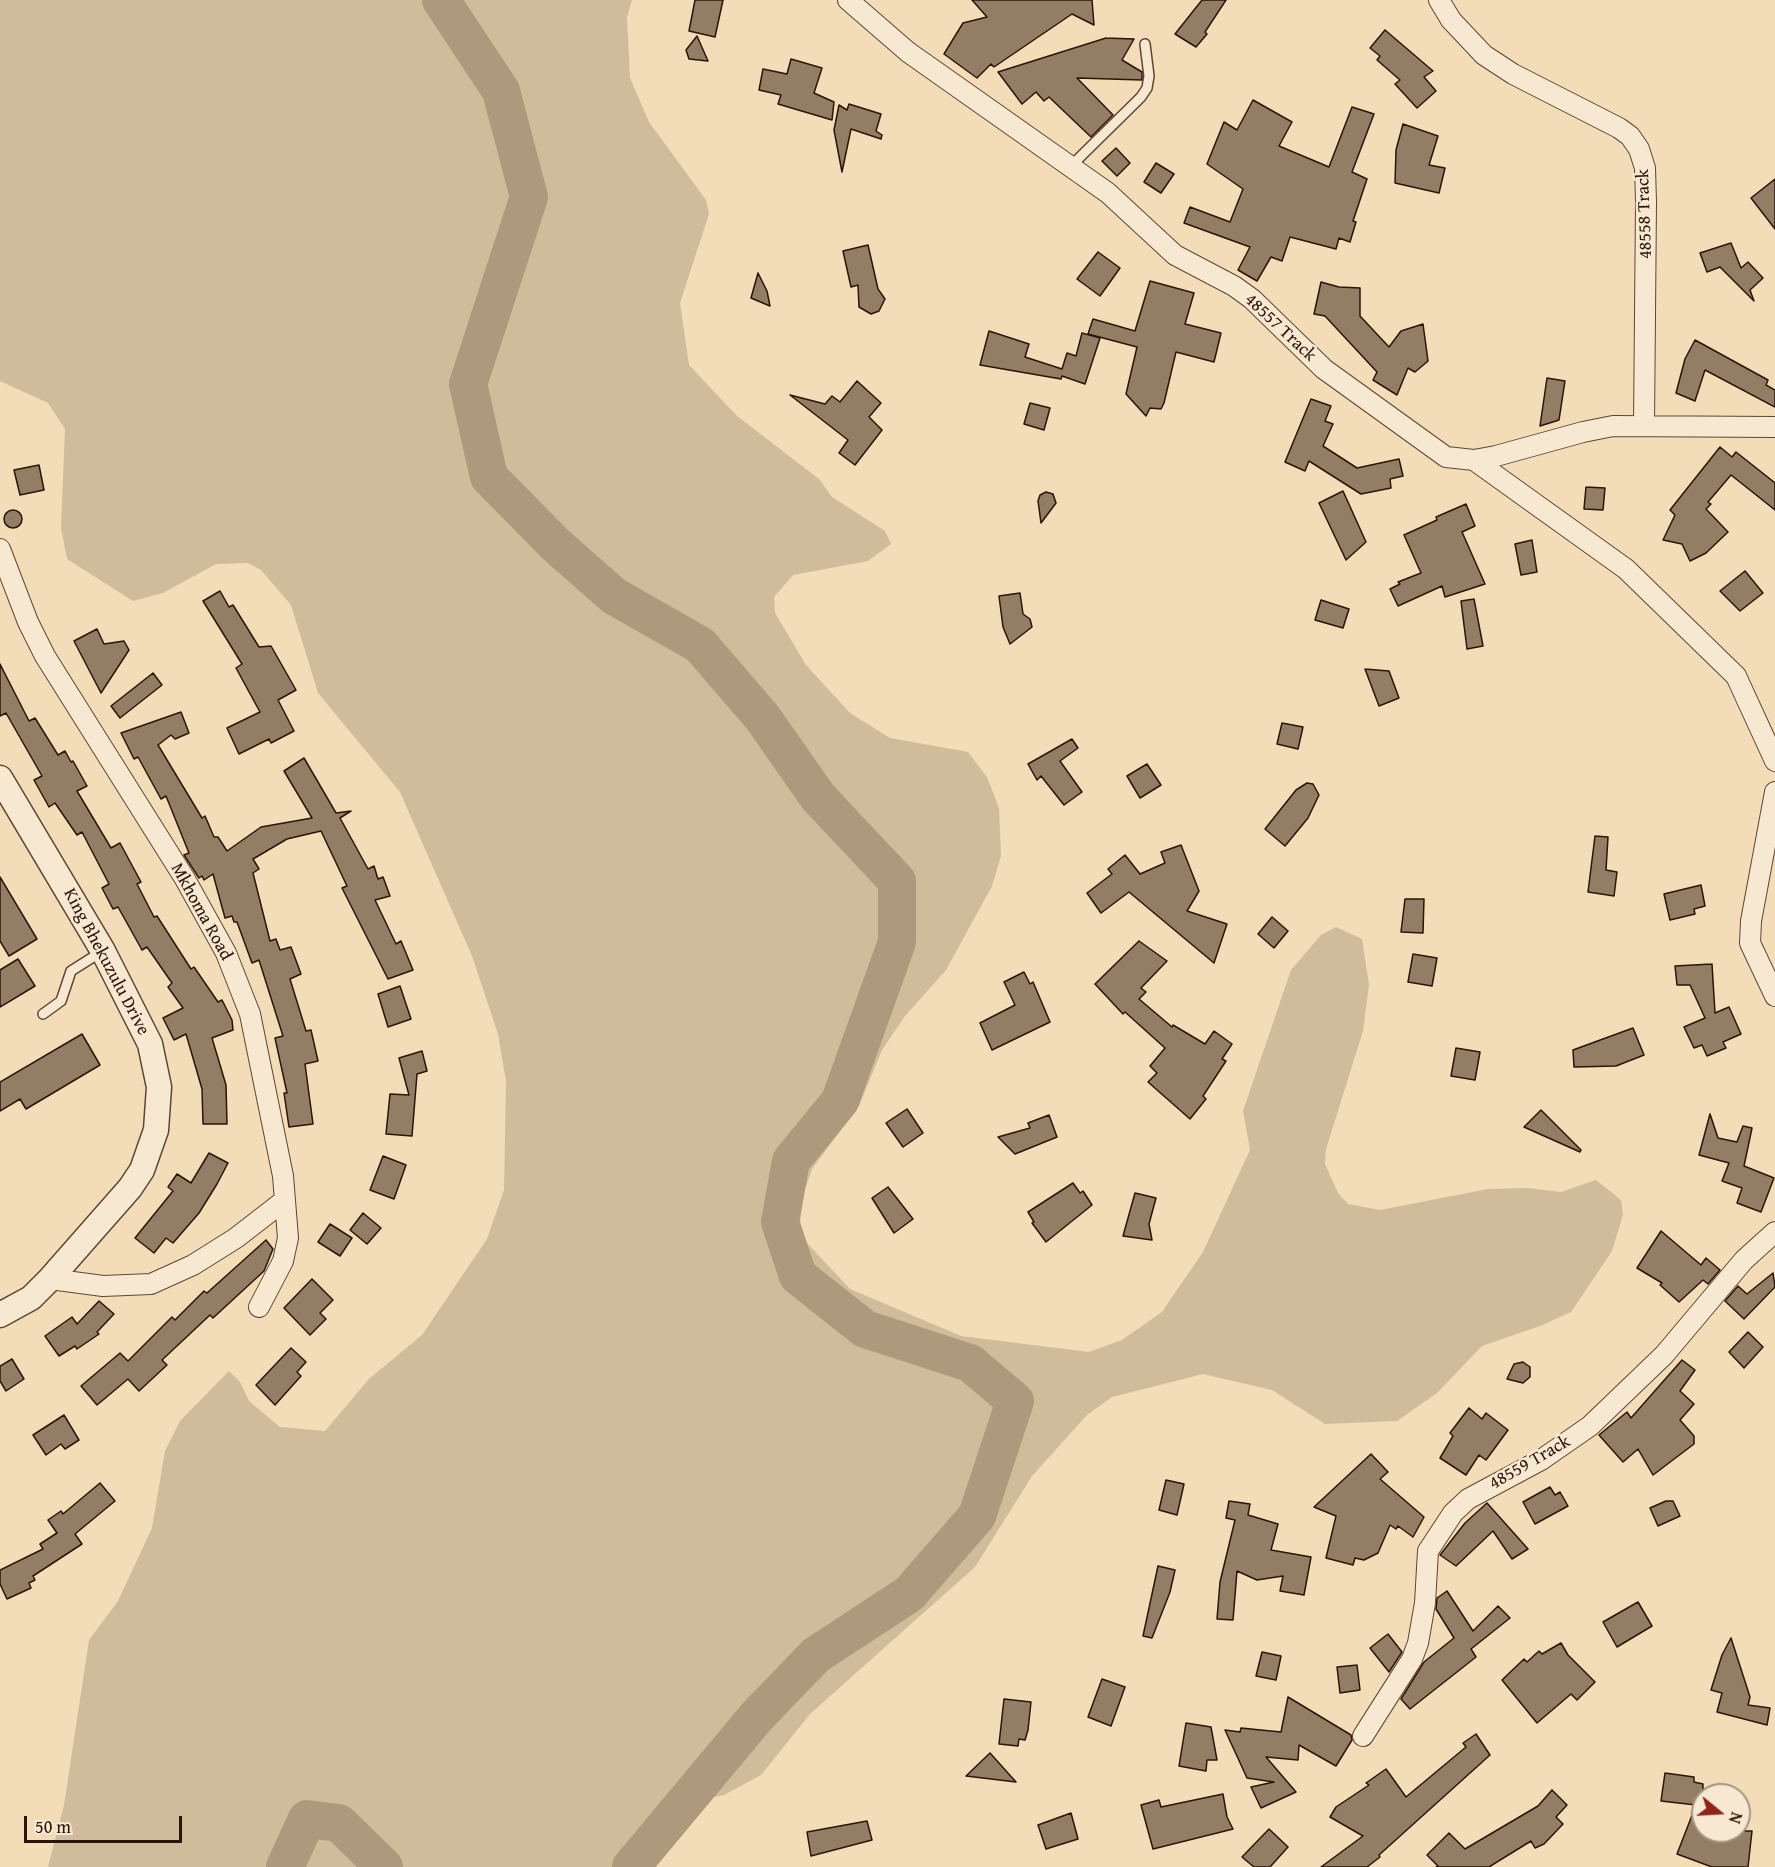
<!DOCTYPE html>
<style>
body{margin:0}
#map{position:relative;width:1775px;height:1867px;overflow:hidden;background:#f2ddb8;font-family:"Gentium Book Plus",serif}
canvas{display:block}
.north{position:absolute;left:1691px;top:1783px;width:60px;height:60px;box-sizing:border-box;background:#f7e9d1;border:2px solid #a69481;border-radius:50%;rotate:108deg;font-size:16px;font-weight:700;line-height:24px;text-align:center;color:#2c1408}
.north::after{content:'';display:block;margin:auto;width:21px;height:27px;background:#8f2418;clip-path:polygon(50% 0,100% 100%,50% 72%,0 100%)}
.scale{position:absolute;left:24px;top:1816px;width:158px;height:27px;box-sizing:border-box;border:3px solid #2c1408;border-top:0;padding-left:8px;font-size:18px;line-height:21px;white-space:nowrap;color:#2c1408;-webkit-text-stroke:4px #f7e9d1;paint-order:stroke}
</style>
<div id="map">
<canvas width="1775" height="1867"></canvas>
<div class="north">N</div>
<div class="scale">50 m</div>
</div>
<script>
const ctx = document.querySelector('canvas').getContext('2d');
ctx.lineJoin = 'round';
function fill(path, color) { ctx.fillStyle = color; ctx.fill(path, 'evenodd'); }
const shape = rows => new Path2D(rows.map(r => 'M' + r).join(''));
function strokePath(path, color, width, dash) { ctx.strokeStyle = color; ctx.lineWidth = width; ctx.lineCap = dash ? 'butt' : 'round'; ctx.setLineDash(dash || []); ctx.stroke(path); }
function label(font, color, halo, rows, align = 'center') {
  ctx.font = font + ' "Gentium Book Plus",serif'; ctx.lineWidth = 5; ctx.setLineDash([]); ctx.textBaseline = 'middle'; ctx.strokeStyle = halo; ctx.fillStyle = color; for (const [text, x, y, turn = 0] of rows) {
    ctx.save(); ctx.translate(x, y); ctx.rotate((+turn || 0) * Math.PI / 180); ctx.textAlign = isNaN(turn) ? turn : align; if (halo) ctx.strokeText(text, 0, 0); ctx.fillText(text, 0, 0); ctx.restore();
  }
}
fill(shape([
 [0,0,632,0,627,17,630,78,649,122,706,200,709,214,680,303,689,365,737,416,819,479,832,497,885,531,891,544,868,561,793,575,774,597,775,613,806,665,850,713,890,738,968,752,987,777,999,808,1001,856,992,886,946,970,905,1016,882,1050,859,1106,812,1169,802,1198,800,1227,806,1242,850,1289,961,1336,1089,1352,1122,1340,1162,1312,1203,1252,1250,1150,1243,1111,1291,970,1321,935,1336,927,1362,939,1369,985,1363,1031,1326,1149,1325,1164,1338,1193,1348,1204,1380,1210,1488,1189,1527,1188,1561,1192,1596,1180,1621,1200,1623,1215,1612,1251,1571,1312,1540,1326,1482,1346,1437,1393,1397,1421,1325,1424,1272,1390,1203,1374,1112,1397,1087,1415,1032,1476,975,1567,810,1714,761,1775,724,1795,664,1808,638,1838,648,1867,48,1867,64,1805,89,1640,118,1601,152,1528,165,1451,180,1421,229,1371,240,1382,249,1401,280,1427,325,1431,369,1379,422,1335,487,1239,504,1190,506,1081,498,1034,472,956,400,792,318,693,291,605,261,570,248,563,216,564,163,593,133,601,67,559,61,528,65,429,48,403,0,381]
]), '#d0bb9a');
strokePath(shape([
 [441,0,501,91,529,197,468,384,489,477,556,545,614,596,700,645,762,717,818,797,897,881,897,942,840,1101,791,1161,780,1222,798,1276,865,1329,970,1363,1015,1401,977,1516,909,1594,816,1655,757,1716,631,1867],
 [285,1867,307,1819,339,1823,384,1867]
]), '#af997c', 38);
const building = shape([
 [695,0,723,0,715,37,689,31,695,0],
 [972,0,1092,0,1094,25,1072,14,994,67,991,64,977,78,944,54,963,23,987,17,972,0],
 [1202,0,1226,0,1205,32,1207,34,1196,47,1175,34,1202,0],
 [1385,30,1433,71,1424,77,1436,91,1417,108,1395,84,1400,80,1377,60,1380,56,1370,48,1385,30],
 [697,36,708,61,689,59,686,50,697,36],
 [1106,38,1134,39,1122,60,1142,72,1142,80,1077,78,1113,115,1091,137,1049,97,1044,101,1036,92,1022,104,998,72,1106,38],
 [791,59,822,68,814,93,834,102,832,120,778,104,781,95,759,90,763,69,787,74,791,59],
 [1253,100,1292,122,1279,146,1329,167,1352,107,1374,114,1352,172,1367,179,1353,221,1356,222,1350,242,1339,238,1336,249,1290,237,1282,261,1271,257,1257,281,1238,270,1250,247,1184,223,1190,207,1230,222,1243,189,1207,164,1224,122,1237,130,1253,100],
 [849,104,881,114,876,131,882,135,881,139,851,129,842,172,834,130,839,105,847,110,849,104],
 [1403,124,1438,136,1429,165,1445,168,1439,193,1395,183,1396,150,1403,124],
 [1116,148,1130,163,1117,176,1102,161,1116,148],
 [1156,163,1174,174,1161,193,1144,182,1156,163],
 [1775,179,1775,229,1751,198,1775,179],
 [1731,243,1741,268,1748,262,1763,278,1750,290,1754,301,1720,267,1707,272,1700,253,1731,243],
 [868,245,878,289,885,299,879,311,871,314,859,307,858,285,851,287,843,251,868,245],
 [1098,252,1120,268,1100,296,1077,279,1098,252],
 [758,273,767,291,770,306,751,298,758,273],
 [1150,281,1194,293,1185,324,1221,333,1214,362,1176,352,1164,403,1161,409,1150,408,1146,416,1126,394,1137,347,1088,334,1093,319,1135,331,1150,281],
 [1321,282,1339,287,1360,288,1360,316,1389,347,1401,331,1423,324,1428,361,1415,372,1408,368,1397,395,1373,380,1377,372,1325,316,1314,314,1321,282],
 [989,331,1029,344,1025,357,1062,369,1067,353,1076,356,1082,333,1100,338,1085,384,1062,376,1061,379,980,365,989,331],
 [1695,340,1768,380,1766,385,1775,390,1775,407,1705,370,1695,401,1676,393,1685,359,1695,340],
 [1547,378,1565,381,1559,420,1540,426,1547,378],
 [857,381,881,403,869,417,882,430,855,465,839,453,848,440,790,395,825,404,832,396,840,402,857,381],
 [1311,399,1331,406,1325,421,1333,424,1323,446,1357,468,1399,459,1403,476,1390,479,1391,488,1361,494,1309,461,1305,471,1285,462,1311,399],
 [1030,403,1050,408,1044,430,1024,424,1030,403],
 [1720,447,1732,457,1736,452,1775,483,1775,510,1731,475,1708,502,1711,504,1706,509,1728,532,1706,553,1690,561,1682,544,1663,540,1675,515,1670,510,1720,447],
 [39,465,44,490,20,495,14,470,39,465],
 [1586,487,1605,488,1603,510,1584,509,1586,487],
 [1343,491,1366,542,1346,560,1319,503,1343,491],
 [1046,492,1053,494,1056,503,1041,523,1038,501,1040,495,1046,492],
 [1466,504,1475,526,1462,532,1485,584,1445,597,1442,586,1398,606,1390,589,1400,584,1398,582,1421,573,1404,535,1437,520,1436,517,1466,504],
 '4 519a9 9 0 1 1 18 0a9 9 0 1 1-18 0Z',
 [1532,540,1537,572,1521,575,1515,544,1532,540],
 [1745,571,1763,593,1740,611,1720,591,1745,571],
 [220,591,229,607,233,605,259,647,271,646,296,690,278,700,294,731,271,743,269,739,239,754,227,728,260,712,236,668,242,664,203,601,220,591],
 [1020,593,1023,614,1030,619,1032,627,1010,644,1003,627,999,596,1020,593],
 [1474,599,1483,646,1467,649,1461,601,1474,599],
 [1321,600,1349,609,1343,628,1315,620,1321,600],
 [97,629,104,644,124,641,129,650,101,693,74,641,97,629],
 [0,664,29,721,35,718,58,755,65,751,71,762,73,761,87,786,77,791,111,848,120,843,141,882,137,884,154,917,157,916,191,969,194,967,218,1002,222,1000,232,1020,233,1030,212,1038,226,1085,227,1124,203,1124,202,1089,186,1034,174,1040,163,1018,183,1008,168,987,172,983,147,947,142,950,118,907,113,909,102,888,109,884,82,832,77,835,55,803,49,807,34,780,42,776,6,713,0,716,0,664],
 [1365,669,1389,671,1399,698,1379,706,1365,669],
 [153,673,162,685,120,718,111,706,153,673],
 [181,712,189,733,175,739,171,735,158,745,202,818,205,816,214,837,218,837,227,851,261,827,312,818,284,771,304,758,336,813,351,811,340,818,368,869,374,866,378,879,383,877,390,896,375,900,396,944,401,941,413,970,388,979,342,888,347,886,321,831,287,839,253,859,259,869,253,873,270,941,276,939,280,950,291,947,301,974,290,979,306,1031,311,1030,318,1061,305,1064,313,1124,289,1127,284,1093,287,1093,275,1038,283,1036,259,960,252,963,237,922,234,922,232,916,225,918,213,874,204,880,202,876,199,878,184,855,189,853,166,796,161,799,138,757,134,759,121,733,181,712],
 [1282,723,1303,727,1298,749,1277,744,1282,723],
 [1072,739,1078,748,1060,761,1082,792,1064,805,1041,776,1037,780,1028,764,1072,739],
 [1147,764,1161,785,1140,798,1127,776,1147,764],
 [1307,783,1313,784,1319,795,1308,818,1285,846,1265,829,1296,790,1307,783],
 [1595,836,1608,837,1606,870,1617,872,1614,896,1588,892,1595,836],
 [1181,845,1199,891,1187,911,1227,924,1214,963,1129,892,1101,913,1087,893,1112,874,1108,869,1125,855,1140,874,1165,863,1161,852,1181,845],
 [0,877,37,939,9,956,0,941,0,877],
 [1701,885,1705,906,1694,909,1695,914,1670,920,1664,894,1701,885],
 [1405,899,1424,899,1423,933,1401,932,1405,899],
 [1272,917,1288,931,1274,948,1258,934,1272,917],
 [1139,941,1167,961,1141,988,1146,992,1139,999,1172,1027,1173,1025,1205,1044,1214,1031,1232,1044,1222,1059,1226,1061,1203,1096,1206,1099,1190,1119,1148,1082,1157,1073,1150,1066,1165,1048,1125,1012,1123,1014,1095,984,1139,941],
 [1413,954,1437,958,1432,986,1408,982,1413,954],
 [18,959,35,986,0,1007,0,970,18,959],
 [1712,964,1715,1013,1729,1007,1741,1034,1723,1042,1726,1048,1707,1056,1702,1045,1694,1048,1684,1027,1705,1018,1690,985,1677,985,1675,966,1712,964],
 [1024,972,1030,984,1033,982,1050,1022,992,1050,980,1023,1015,1005,1004,982,1024,972],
 [400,986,411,1019,388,1027,378,994,400,986],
 [1633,1028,1644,1055,1616,1066,1574,1067,1573,1050,1633,1028],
 [82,1034,100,1065,26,1109,20,1099,0,1111,0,1082,82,1034],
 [1456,1048,1480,1052,1475,1080,1451,1076,1456,1048],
 [422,1051,427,1071,417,1074,412,1136,386,1134,390,1094,409,1095,399,1058,422,1051],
 [907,1109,923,1133,903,1147,886,1123,907,1109],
 [1541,1110,1581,1150,1580,1152,1524,1127,1541,1110],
 [1710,1114,1718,1138,1737,1142,1743,1126,1752,1128,1744,1166,1774,1178,1761,1212,1737,1203,1742,1188,1722,1181,1729,1163,1699,1155,1710,1114],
 [1049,1115,1057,1137,1015,1154,998,1137,1030,1128,1028,1123,1049,1115],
 [209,1153,228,1163,217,1184,199,1213,173,1243,166,1238,154,1253,135,1238,173,1191,168,1187,177,1174,191,1183,209,1153],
 [383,1156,406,1165,394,1199,370,1190,383,1156],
 [1073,1183,1080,1193,1083,1191,1092,1205,1046,1242,1032,1223,1034,1222,1028,1212,1073,1183],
 [888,1187,913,1219,894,1233,872,1198,888,1187],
 [1135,1193,1156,1198,1149,1224,1152,1240,1123,1236,1135,1193],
 [363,1213,381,1228,367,1244,350,1230,363,1213],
 [330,1224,352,1238,340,1256,318,1242,330,1224],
 [1661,1231,1701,1265,1706,1258,1720,1270,1708,1284,1703,1280,1679,1302,1660,1285,1662,1283,1637,1268,1661,1231],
 [266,1240,273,1249,264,1271,213,1318,210,1315,162,1360,167,1365,139,1391,128,1379,97,1405,81,1386,120,1353,128,1361,172,1317,175,1320,204,1291,207,1293,266,1240],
 [1773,1273,1775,1287,1744,1319,1725,1301,1738,1286,1747,1294,1773,1273],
 [312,1279,333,1300,320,1313,326,1319,310,1335,284,1308,312,1279],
 [99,1301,114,1314,97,1332,99,1334,77,1349,75,1346,59,1356,45,1336,72,1317,77,1324,99,1301],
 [1748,1332,1763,1347,1744,1368,1729,1352,1748,1332],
 [291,1348,306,1362,297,1372,301,1376,275,1405,256,1385,291,1348],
 [12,1359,24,1379,6,1391,0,1381,0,1366,12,1359],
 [1682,1360,1695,1370,1680,1391,1694,1404,1680,1420,1694,1436,1694,1444,1653,1475,1638,1449,1623,1462,1599,1435,1627,1412,1631,1418,1682,1360],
 [1523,1362,1530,1367,1530,1377,1523,1383,1507,1379,1514,1364,1523,1362],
 [1469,1408,1482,1419,1486,1413,1508,1430,1486,1460,1479,1455,1466,1475,1440,1458,1453,1436,1450,1433,1469,1408],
 [64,1415,79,1440,65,1449,61,1444,46,1455,33,1435,64,1415],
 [1371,1454,1388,1472,1380,1479,1424,1517,1413,1537,1398,1526,1396,1529,1390,1525,1378,1553,1364,1560,1355,1558,1353,1565,1326,1558,1336,1516,1314,1507,1371,1454],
 [1166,1480,1184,1484,1177,1515,1159,1510,1166,1480],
 [100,1483,115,1501,75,1534,82,1544,33,1576,35,1580,29,1583,31,1588,7,1599,0,1584,0,1570,43,1549,40,1544,57,1533,48,1520,61,1511,63,1514,100,1483],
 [1550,1487,1555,1495,1560,1492,1568,1506,1535,1524,1523,1502,1550,1487],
 [1229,1501,1250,1504,1248,1515,1278,1524,1271,1550,1311,1557,1304,1595,1280,1591,1283,1576,1257,1580,1237,1571,1233,1620,1217,1619,1220,1582,1235,1520,1226,1518,1229,1501],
 [1666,1501,1673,1501,1680,1516,1658,1526,1650,1508,1666,1501],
 [1487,1503,1528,1549,1512,1559,1493,1531,1456,1566,1440,1555,1465,1523,1487,1503],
 [1158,1566,1175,1570,1170,1592,1152,1638,1143,1636,1158,1566],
 [1447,1591,1473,1631,1498,1606,1510,1618,1471,1649,1476,1657,1410,1709,1401,1699,1424,1662,1454,1638,1436,1609,1437,1598,1447,1591],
 [1638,1602,1652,1626,1617,1647,1603,1622,1638,1602],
 [1388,1634,1402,1652,1389,1672,1370,1648,1388,1634],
 [1731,1638,1750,1697,1748,1705,1770,1708,1767,1725,1717,1712,1722,1693,1711,1690,1722,1655,1731,1638],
 [1561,1643,1568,1655,1595,1682,1577,1700,1571,1694,1537,1723,1502,1680,1524,1659,1527,1662,1539,1651,1542,1654,1561,1643],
 [1262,1652,1281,1656,1276,1680,1256,1676,1262,1652],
 [1357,1665,1360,1690,1340,1693,1337,1667,1357,1665],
 [1102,1679,1125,1687,1111,1726,1088,1717,1102,1679],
 [1288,1697,1351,1735,1352,1740,1336,1766,1299,1745,1298,1760,1266,1757,1296,1792,1261,1808,1251,1787,1274,1782,1247,1778,1225,1730,1240,1732,1241,1728,1281,1732,1288,1697],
 [1004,1699,1031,1702,1028,1730,1025,1740,1019,1739,1018,1746,999,1744,1004,1699],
 [1186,1723,1211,1727,1217,1760,1207,1760,1206,1771,1179,1766,1186,1723],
 [1476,1734,1490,1755,1379,1855,1380,1857,1367,1867,1321,1867,1363,1836,1330,1817,1336,1807,1369,1785,1366,1783,1386,1769,1406,1797,1466,1747,1463,1743,1476,1734],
 [990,1753,1016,1782,966,1776,990,1753],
 [1665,1773,1694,1777,1694,1782,1703,1784,1703,1831,1752,1831,1748,1867,1712,1867,1677,1854,1696,1805,1661,1801,1665,1773],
 [1552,1790,1567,1805,1556,1817,1563,1824,1544,1844,1535,1848,1531,1841,1489,1867,1436,1867,1438,1866,1427,1855,1449,1833,1465,1849,1538,1806,1552,1790],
 [1223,1794,1227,1817,1233,1829,1153,1849,1141,1805,1159,1800,1161,1807,1223,1794],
 [1071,1813,1078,1839,1046,1849,1038,1825,1071,1813],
 [867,1821,872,1840,811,1856,807,1832,867,1821],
 [1269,1829,1288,1847,1270,1867,1254,1867,1242,1857,1269,1829]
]);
fill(building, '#937d64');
strokePath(building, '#2c1408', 1.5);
const service = shape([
 [1071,166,1141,97,1147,88,1149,76,1145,44],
 [43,1014,61,1001,71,971,101,952]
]);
const minor = shape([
 [848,0,908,52,1108,193,1175,255,1234,286,1252,299,1324,369,1446,457,1474,460,1496,456,1583,432,1613,426,1775,427],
 [1439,0,1451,20,1484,55,1513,74,1619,128,1630,136,1639,149,1645,168,1646,202,1644,426],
 [1474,460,1626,569,1736,676,1775,761],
 [0,549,28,622,45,656,185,879,226,953,250,1014,283,1176,288,1238,283,1261,259,1307],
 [1775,792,1751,921,1750,943,1775,996],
 [50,1279,103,1286,151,1284,193,1265,236,1238,285,1200],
 [1363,1736,1412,1659,1418,1643,1425,1603,1428,1551,1453,1513,1468,1499,1541,1460,1590,1426,1664,1355,1744,1260,1775,1232]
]);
const tertiary = shape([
 [0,778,103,951,150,1044,159,1087,156,1130,142,1170,130,1188,50,1279,31,1298,0,1315]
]);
strokePath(service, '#5e4634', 12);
strokePath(minor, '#5e4634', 22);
strokePath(tertiary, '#5e4634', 27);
strokePath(service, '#f7e9d1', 9);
strokePath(minor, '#f7e9d1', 20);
strokePath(tertiary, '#f7e9d1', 24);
label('18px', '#2c1408', '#f7e9d1', [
 ["48558 Track",1645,214,-92],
 ["48557 Track",1280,328,43],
 ["Mkhoma Road",201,912,61],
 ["King Bhekuzulu Drive",106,962,62],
 ["48559 Track",1530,1463,-30]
]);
</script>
